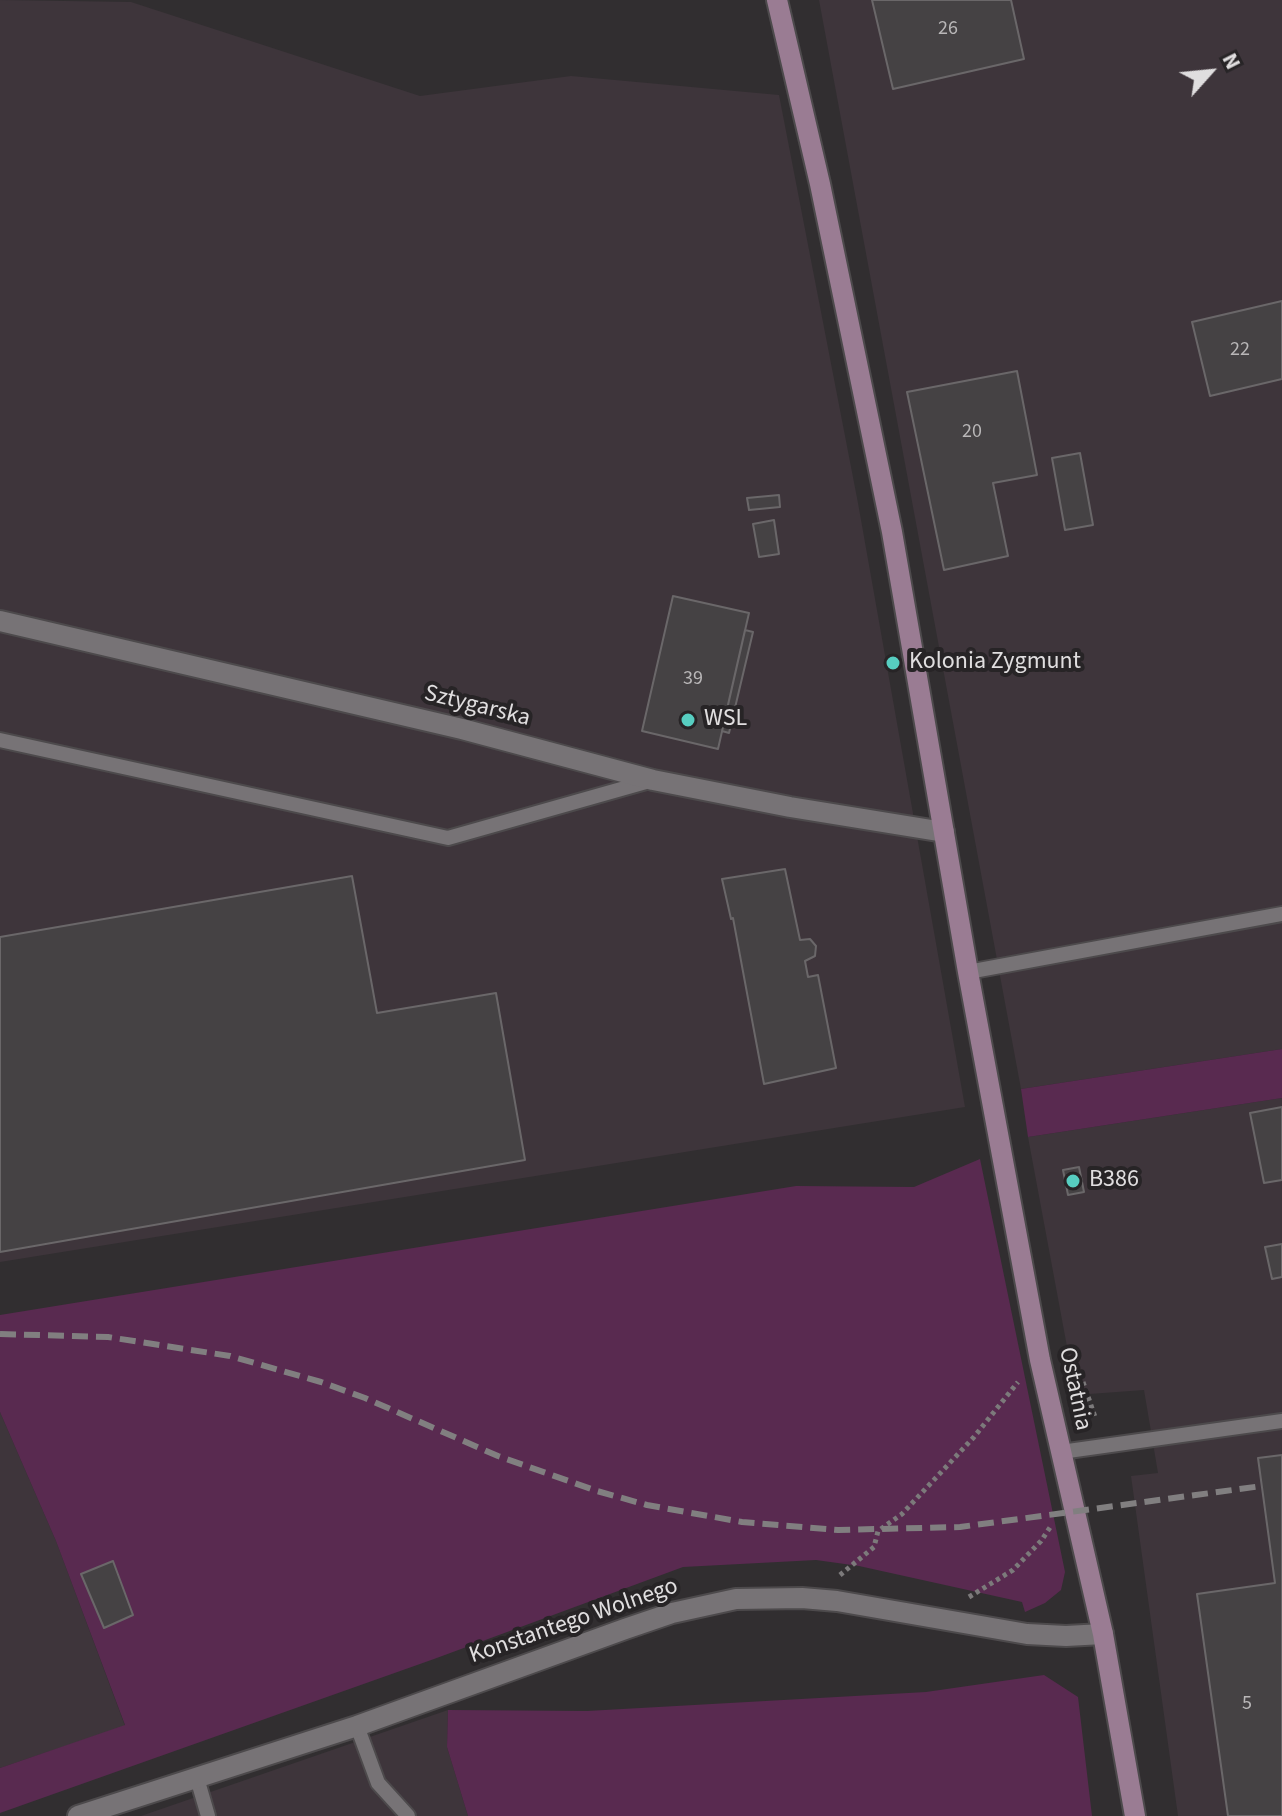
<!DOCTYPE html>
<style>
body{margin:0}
#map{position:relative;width:1282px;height:1816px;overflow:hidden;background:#312e30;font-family:"Source Sans 3",sans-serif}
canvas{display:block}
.north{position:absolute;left:1170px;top:32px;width:80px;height:80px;-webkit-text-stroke:6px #272426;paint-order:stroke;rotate:63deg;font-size:22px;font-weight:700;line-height:32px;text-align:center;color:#e0dedf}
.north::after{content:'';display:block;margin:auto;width:28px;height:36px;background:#e0dedf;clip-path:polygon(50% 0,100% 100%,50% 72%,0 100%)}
</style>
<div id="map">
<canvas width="1282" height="1816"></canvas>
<div class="north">N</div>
</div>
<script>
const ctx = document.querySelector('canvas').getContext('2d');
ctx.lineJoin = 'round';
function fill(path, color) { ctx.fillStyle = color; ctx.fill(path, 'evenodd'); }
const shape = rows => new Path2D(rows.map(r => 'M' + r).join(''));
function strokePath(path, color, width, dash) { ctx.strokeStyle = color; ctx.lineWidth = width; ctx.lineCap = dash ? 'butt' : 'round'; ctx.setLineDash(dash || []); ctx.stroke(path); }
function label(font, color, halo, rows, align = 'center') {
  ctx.font = font + ' "Source Sans 3",sans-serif'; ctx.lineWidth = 8; ctx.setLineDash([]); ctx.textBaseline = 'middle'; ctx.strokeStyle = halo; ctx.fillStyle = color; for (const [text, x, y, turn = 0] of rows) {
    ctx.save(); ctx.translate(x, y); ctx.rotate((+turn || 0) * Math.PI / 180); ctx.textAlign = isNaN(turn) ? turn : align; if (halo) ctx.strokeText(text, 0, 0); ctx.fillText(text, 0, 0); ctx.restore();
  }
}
fill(shape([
 [0,0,131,2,420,96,571,76,779,95,858,503,965,1107,0,1262],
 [819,0,1282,0,1282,1049,1021,1089],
 [1282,1098,1282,1816,1178,1816,1131,1476,1158,1473,1144,1390,1076,1395,1028,1137],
 [0,1412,56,1541,125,1726,0,1768],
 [448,1710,447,1747,468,1816,141,1816]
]), '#3e353b');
fill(shape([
 [1282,1049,1282,1098,1028,1137,1021,1089],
 [980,1159,1065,1572,1061,1590,1045,1603,1025,1612,1022,1602,859,1566,816,1560,683,1567,434,1659,0,1813,0,1768,125,1725,56,1541,0,1412,0,1315,796,1186,914,1187],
 [1044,1675,1078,1697,1092,1816,468,1816,447,1747,448,1710,587,1711,926,1692]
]), '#592a50');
const building = shape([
 [872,0,1011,0,1024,59,893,89,872,0],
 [1282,301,1282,379,1210,396,1192,322,1282,301],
 [1017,371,1037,475,993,483,1008,556,944,570,907,392,1017,371],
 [1080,453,1093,525,1065,530,1052,458,1080,453],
 [779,495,780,507,749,510,747,498,779,495],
 [774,520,779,554,759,557,753,524,774,520],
 [673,596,749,613,718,749,642,731,673,596],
 [745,630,753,632,729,733,722,731,745,630],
 [785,869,800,940,810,939,816,946,815,956,805,961,808,977,818,975,836,1068,764,1084,733,918,731,919,722,879,785,869],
 [352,876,377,1013,496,993,525,1160,0,1252,0,937,352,876],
 [1282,1107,1282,1180,1264,1183,1250,1113,1282,1107],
 [1079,1167,1084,1192,1068,1195,1063,1170,1079,1167],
 [1282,1244,1282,1277,1272,1279,1265,1247,1282,1244],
 [1282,1455,1282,1816,1228,1816,1197,1594,1275,1583,1258,1458,1282,1455],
 [113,1561,133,1615,104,1628,81,1574,113,1561]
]);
fill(building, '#454244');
strokePath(building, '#6a6769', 2);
const lane = shape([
 [0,740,448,838,653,780],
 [968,972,1282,914],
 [1061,1452,1282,1421],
 [357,1726,378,1783,408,1816],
 [197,1778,208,1816]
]);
const street = shape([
 [0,621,462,729,653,780,790,807,944,832],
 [78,1816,357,1726,625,1629,672,1613,736,1599,802,1598,837,1601,1027,1634,1066,1636,1103,1634]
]);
const secondary = shape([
 [777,0,820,184,892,532,968,972,1040,1360,1103,1634,1135,1816]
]);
strokePath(lane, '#4d4a4c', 18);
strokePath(street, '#4d4a4c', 24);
strokePath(secondary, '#4d4a4c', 24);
strokePath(shape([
 [1083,1382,1095,1417],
 [840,1575,874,1547,878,1531,902,1514,974,1437,1018,1382],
 [969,1597,1013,1570,1041,1541,1051,1526]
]), '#7c7a7b', 5, [4, 4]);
strokePath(lane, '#777376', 14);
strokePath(street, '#777376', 20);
strokePath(secondary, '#9a7c93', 20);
strokePath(shape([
 [0,1334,108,1337,230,1356,321,1382,365,1398,498,1456,597,1491,647,1505,742,1522,838,1530,960,1527,1262,1486]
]), '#817f80', 6, [16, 8]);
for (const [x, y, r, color] of [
 [893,663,8,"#57cec1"],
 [688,720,8,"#57cec1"],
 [1073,1181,8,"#57cec1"]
]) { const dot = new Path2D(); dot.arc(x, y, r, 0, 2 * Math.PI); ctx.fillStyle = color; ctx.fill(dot); strokePath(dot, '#272426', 3); }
label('20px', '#b9b7b8', null, [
 ["26",948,30],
 ["22",1240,351],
 ["20",972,433],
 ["39",693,680],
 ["5",1247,1705]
]);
label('24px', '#e0dedf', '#272426', [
 ["Kolonia Zygmunt",909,663],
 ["WSL",704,720],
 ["B386",1089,1181]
], 'left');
label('24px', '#e0dedf', '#272426', [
 ["Sztygarska",477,707,14],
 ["Ostatnia",1074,1389,78],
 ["Konstantego Wolnego",574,1622,-19]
]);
</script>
